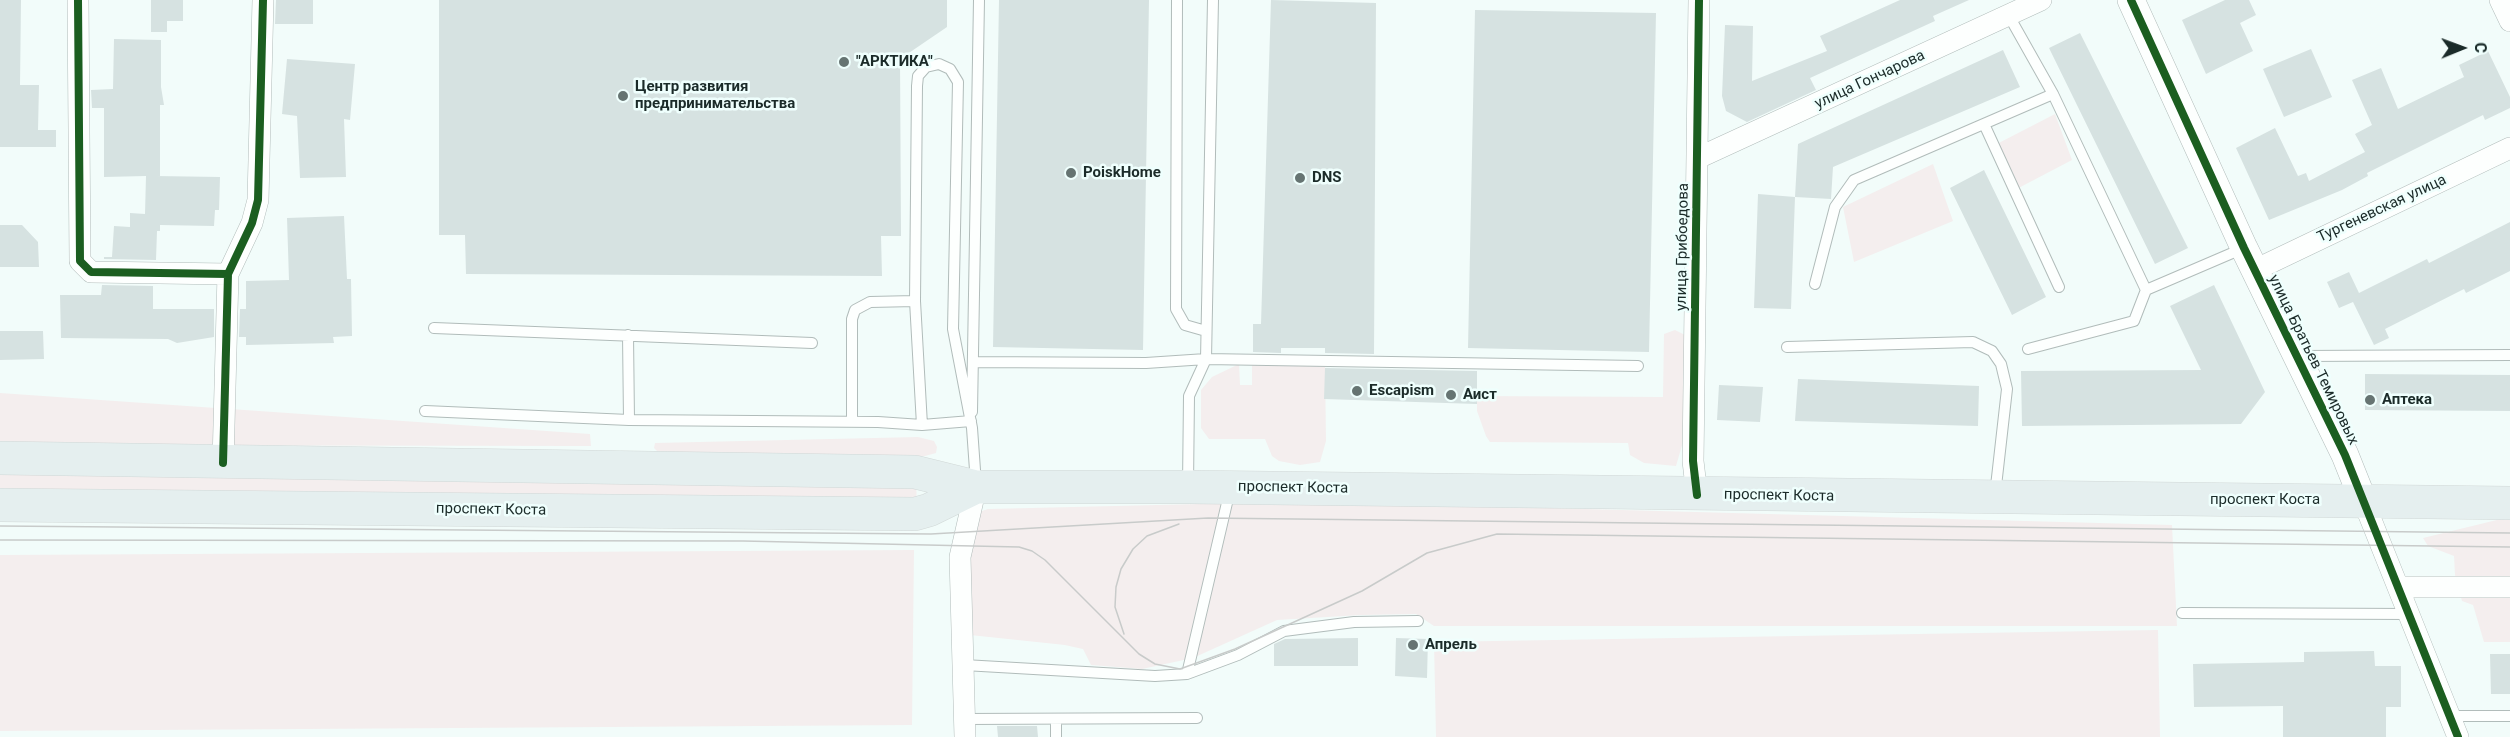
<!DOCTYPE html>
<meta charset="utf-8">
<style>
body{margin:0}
#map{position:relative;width:2510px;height:737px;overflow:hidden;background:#f2fcfa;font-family:Roboto,sans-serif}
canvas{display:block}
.north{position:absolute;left:2432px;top:18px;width:60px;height:60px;-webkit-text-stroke:4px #effffd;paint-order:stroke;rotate:89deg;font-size:16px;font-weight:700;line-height:24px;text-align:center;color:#1b2b29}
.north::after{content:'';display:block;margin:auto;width:21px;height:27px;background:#1b2b29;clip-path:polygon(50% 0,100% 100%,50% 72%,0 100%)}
</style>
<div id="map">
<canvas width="2510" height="737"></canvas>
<div class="north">С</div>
</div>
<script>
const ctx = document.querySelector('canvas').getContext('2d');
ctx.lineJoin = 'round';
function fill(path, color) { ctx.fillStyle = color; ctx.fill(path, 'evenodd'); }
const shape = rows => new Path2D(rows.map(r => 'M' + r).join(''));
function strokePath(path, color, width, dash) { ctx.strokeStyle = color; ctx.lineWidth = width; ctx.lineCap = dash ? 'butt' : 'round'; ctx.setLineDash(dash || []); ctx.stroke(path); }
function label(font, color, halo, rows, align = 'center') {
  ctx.font = font + ' Roboto,sans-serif'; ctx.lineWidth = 5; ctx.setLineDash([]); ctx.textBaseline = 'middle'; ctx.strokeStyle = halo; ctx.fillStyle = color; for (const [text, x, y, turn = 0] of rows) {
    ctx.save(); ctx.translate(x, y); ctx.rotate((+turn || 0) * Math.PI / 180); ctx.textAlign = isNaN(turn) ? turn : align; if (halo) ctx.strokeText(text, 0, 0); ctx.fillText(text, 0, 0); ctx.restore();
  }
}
fill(shape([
 [2055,114,2072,160,2009,193,1991,147],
 [1933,164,1953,221,1854,262,1843,207],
 [1675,330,1685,335,1683,442,1676,466,1644,463,1630,455,1628,443,1490,442,1486,436,1477,411,1477,396,1663,397,1664,334],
 [1239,364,1240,385,1252,385,1252,364,1325,365,1326,441,1320,462,1300,465,1279,461,1272,456,1265,439,1209,439,1201,428,1201,390,1212,377],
 [0,393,590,434,591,446,0,445],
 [918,437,934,441,937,447,936,453,925,456,660,454,654,448,655,443],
 [0,469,916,484,917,503,0,494],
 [1242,503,1439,505,2172,525,2177,626,1434,626,1416,614,1361,615,1277,620,1193,658,1142,669,1091,665,1083,649,1065,645,970,635,965,565,979,512,988,509],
 [2505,518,2510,518,2510,642,2484,642,2473,605,2462,601,2455,575,2454,556,2428,546,2423,538],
 [914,550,912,725,0,731,0,555],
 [2158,630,2160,737,1436,737,1434,642]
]), '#f4eeee');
fill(shape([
 [0,0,21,0,20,85,39,85,38,130,56,130,56,147,0,147],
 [151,0,183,0,183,21,167,21,167,32,151,32],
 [276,0,313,0,313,24,275,24],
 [439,0,947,0,947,27,900,59,901,236,881,236,882,276,466,274,465,235,439,235],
 [999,0,1149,0,1143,350,993,347],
 [1271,0,1376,3,1374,354,1325,353,1325,348,1281,348,1281,353,1253,352,1253,324,1261,324],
 [1900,0,1969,0,1933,16,1935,21,1810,78,1816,90,1747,122,1726,111,1722,96,1725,25,1753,26,1752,81,1827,51,1820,36],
 [2225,0,2249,0,2256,15,2240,23,2253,51,2206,74,2182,20],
 [1475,10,1656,13,1649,352,1468,348],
 [2080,33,2188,248,2155,264,2049,48],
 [114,39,161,40,161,87,164,105,160,105,160,176,155,176,220,177,219,210,215,210,214,226,160,225,160,231,157,231,156,260,104,259,104,257,112,257,114,226,130,227,130,213,145,214,146,176,104,177,104,108,92,108,91,90,113,89],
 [2311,49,2332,97,2284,117,2263,69],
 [2003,50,2020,87,1833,167,1831,199,1795,197,1798,144],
 [2488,51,2510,97,2510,108,2485,120,2483,115,2367,173,2368,176,2342,190,2269,220,2236,148,2275,128,2298,176,2306,173,2309,181,2365,152,2355,134,2372,125,2352,80,2381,68,2398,109,2464,77,2459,65],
 [287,59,355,64,350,120,344,119,346,177,300,178,297,116,282,114],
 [1984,170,2046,297,2012,315,1950,188],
 [1758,194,1795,197,1791,309,1754,308],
 [344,216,347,279,351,279,352,336,333,337,334,343,246,345,246,337,239,337,240,309,246,309,246,281,289,280,287,218],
 [2510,222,2510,271,2466,293,2464,289,2385,329,2389,338,2374,345,2353,302,2339,308,2327,282,2349,272,2359,293,2427,259,2429,263],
 [0,225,22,225,38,242,39,267,0,267],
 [102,285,153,286,153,309,214,309,214,337,177,343,168,339,61,338,60,295,101,295],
 [2214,285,2265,392,2241,424,2022,426,2021,371,2201,370,2170,306],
 [0,331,43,331,44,359,0,360],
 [1325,368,1477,371,1477,404,1324,399],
 [2365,374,2510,375,2510,411,2365,410],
 [1798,379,1979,386,1978,426,1795,421],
 [1719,385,1763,387,1760,422,1717,420],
 [1358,638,1358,666,1274,666,1274,644,1285,639],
 [1396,638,1428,639,1427,678,1395,676],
 [2374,651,2375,666,2401,666,2401,707,2386,707,2386,737,2283,737,2283,706,2194,707,2193,664,2304,662,2304,652],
 [2490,654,2510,654,2510,694,2491,694],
 [997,726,1037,726,1038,737,998,737]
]), '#d6e2e1');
const service = shape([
 [1177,0,1176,309,1185,325,1206,331],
 [2009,16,2053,94,2146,290,2244,248],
 [1984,124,2059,287],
 [1815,284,1835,207,1854,180,2053,94],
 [434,328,812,343],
 [628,335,629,420],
 [1787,347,1973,342,1992,351,2001,364,2007,389,1995,495],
 [2028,349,2134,321,2146,290],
 [2299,356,2510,355],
 [974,362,1146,363,1206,359,1638,366],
 [425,411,629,420,878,422,922,425,971,421],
 [972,412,979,0],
 [852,422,852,319,855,310,870,302,915,301],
 [922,425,915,301,917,86,918,76,926,67,939,64,950,69,958,82,953,329,972,428,976,484],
 [1188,485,1189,396,1206,359,1213,0],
 [2182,613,2410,614],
 [964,665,1155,676,1187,674,1238,655,1284,631,1354,622,1418,621],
 [1187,674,1230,490],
 [2449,716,2510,716],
 [965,719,1197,718],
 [1056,719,1056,737]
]);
const minor = shape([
 [78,0,80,261,91,272,228,274],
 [2500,0,2510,21],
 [1698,158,2041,0],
 [2255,270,2510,148],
 [223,463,228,274,252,223,258,200,263,0],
 [1697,495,1693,461,1699,0],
 [2363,500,2458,737],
 [2400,587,2510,587],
 [965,737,960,557,976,487]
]);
const tertiary = shape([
 [2131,0,2244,248,2345,455,2363,500]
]);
const primary = shape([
 [0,458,915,472,976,487,1188,487,2510,503],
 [0,505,915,514,929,510,976,487]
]);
strokePath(service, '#b1bcba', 12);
strokePath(minor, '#b1bcba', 22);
strokePath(tertiary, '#b1bcba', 28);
strokePath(primary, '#d1d8d7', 34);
strokePath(service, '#fdfffe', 10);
strokePath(minor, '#fdfffe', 21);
strokePath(tertiary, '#fdfffe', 27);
strokePath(primary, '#e5efef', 33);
strokePath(shape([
 [0,526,931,534,1208,518,2510,533],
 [0,540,743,541,1019,547,1032,551,1045,560,1139,654,1155,664,1180,669,1235,649,1362,591,1427,553,1497,534,2510,547],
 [1124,634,1115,607,1116,587,1121,569,1133,549,1147,536,1179,524]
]), '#c8cbca', 1.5);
strokePath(shape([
 [78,0,80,261,91,272,228,274],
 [2131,0,2244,248,2345,455,2458,737],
 [223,463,228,274,252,223,258,200,263,0],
 [1697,495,1693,461,1699,0]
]), '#1b5e20', 8);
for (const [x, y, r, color] of [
 [844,62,6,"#667472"],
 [623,96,6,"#667472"],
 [1071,173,6,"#667472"],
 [1300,178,6,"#667472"],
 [1357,391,6,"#667472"],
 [1451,395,6,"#667472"],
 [2370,400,6,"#667472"],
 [1413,645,6,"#667472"]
]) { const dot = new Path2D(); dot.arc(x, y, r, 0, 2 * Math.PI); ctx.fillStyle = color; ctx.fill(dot); strokePath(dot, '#effffd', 2); }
label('bold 15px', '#1b2b29', '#effffd', [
 ["\"АРКТИКА\"",856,62],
 ["Центр развития",635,87],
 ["предпринимательства",635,104],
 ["PoiskHome",1083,173],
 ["DNS",1312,178],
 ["Escapism",1369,391],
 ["Аист",1463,395],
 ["Аптека",2382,400],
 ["Апрель",1425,645]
], 'left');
label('15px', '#1b2b29', '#effffd', [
 ["улица Гончарова",1870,80,-25],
 ["Тургеневская улица",2382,209,-25],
 ["улица Грибоедова",1683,247,-89],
 ["улица Братьев Темировых",2313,360,64],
 ["проспект Коста",1293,488,1],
 ["проспект Коста",1779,496,1],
 ["проспект Коста",2265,500],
 ["проспект Коста",491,510,1]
]);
</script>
